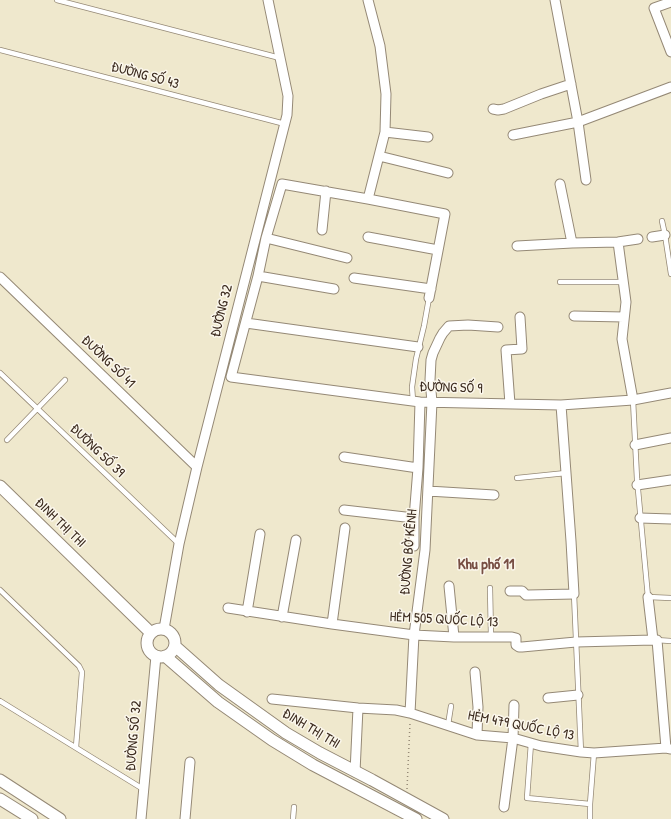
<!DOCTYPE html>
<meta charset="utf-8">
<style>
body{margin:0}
canvas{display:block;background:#efe8cd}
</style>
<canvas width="671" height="819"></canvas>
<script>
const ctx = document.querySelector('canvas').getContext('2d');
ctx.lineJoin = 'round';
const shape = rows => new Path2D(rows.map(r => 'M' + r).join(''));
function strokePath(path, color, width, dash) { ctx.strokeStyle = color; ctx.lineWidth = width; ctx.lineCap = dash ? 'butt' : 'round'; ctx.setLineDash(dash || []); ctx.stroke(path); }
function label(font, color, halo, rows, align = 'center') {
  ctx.font = font + ' "Patrick Hand",sans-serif'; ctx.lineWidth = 3; ctx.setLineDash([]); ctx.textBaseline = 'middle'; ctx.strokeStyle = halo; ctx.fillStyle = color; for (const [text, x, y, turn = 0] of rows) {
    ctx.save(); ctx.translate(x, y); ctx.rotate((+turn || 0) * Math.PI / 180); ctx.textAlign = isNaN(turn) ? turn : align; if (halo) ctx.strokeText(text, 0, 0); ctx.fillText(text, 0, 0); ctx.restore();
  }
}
const service = shape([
 [57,0,280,58],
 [0,50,285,124],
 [662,221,665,235,671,274],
 [560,282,623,282],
 [0,373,179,544],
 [633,400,637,479,648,597,671,598],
 [413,401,412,387,416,359,424,326,429,298],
 [7,440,65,380],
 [517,478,566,473],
 [490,588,491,637],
 [0,590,79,666,82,672,76,747],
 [574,594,581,752],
 [656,640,671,641],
 [0,701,143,789],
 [448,725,451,706],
 [531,743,527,798,590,804,594,753],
 [293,819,294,807],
 [590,819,590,804]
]);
const minor = shape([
 [555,0,578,122,586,180],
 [671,2,654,8,671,52],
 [493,109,498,110,504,109,541,94,571,84],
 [385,132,428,137],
 [513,135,578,122,671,87],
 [379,156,448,173],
 [560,184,572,243],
 [368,199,385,132,386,94,380,46,368,0],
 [322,230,326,191],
 [368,237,438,250],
 [652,237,665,235],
 [266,238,347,258],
 [618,242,626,302,622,339,633,400],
 [517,246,572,243,618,242,638,239],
 [258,276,334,289],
 [0,277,197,467],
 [354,278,431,289],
 [429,298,445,214,368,199,282,184,266,238,258,276,231,377,420,402,561,405,633,400,671,393],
 [574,316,624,317],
 [246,323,418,347],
 [510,404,506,350,522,349,520,317],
 [635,445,671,438],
 [344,457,418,468],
 [637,485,671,480],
 [428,491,494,495],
 [344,510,414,518,418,468,420,402],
 [640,518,671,519],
 [414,546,414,518],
 [449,586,454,637],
 [510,591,522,591,526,595,528,595,574,594,571,541,561,405],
 [228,608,332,624,414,635,454,637,512,637,516,638,516,645,519,647,522,647,576,642,653,640,648,597],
 [247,612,260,534],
 [282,617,296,540],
 [332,624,345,528],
 [164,629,179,544,197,467,287,115,288,96,268,0],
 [657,640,666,748],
 [475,672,478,707,477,735],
 [548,698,578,695],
 [272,699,358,708,396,710,410,713,477,735,513,738,541,746,581,752,594,753,666,748,671,749],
 [410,713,414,635,425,550,432,402,430,380,431,360,433,353,440,338,443,333,449,326,468,325,498,327],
 [355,772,358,708],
 [504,807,513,738,514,705],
 [141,819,156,656],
 [185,819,190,762]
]);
const tertiary = shape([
 [0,486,151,633],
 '147 643a14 14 0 1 1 28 0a14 14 0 1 1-28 0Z',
 [175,646,219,685,286,733,320,753,372,780,443,819],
 [165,656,218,702,272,740,313,765,416,819],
 [0,780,60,819],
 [0,799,32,819]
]);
strokePath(service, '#958976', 6);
strokePath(minor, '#958976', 11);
strokePath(tertiary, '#958976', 13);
strokePath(shape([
 [407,789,410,723]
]), '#958976', 1.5, [1, 3]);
strokePath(service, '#fff', 4.5);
strokePath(minor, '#fff', 9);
strokePath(tertiary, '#fff', 11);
label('14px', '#3b2a1e', '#fbf7ec', [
 ["ĐƯỜNG SỐ 43",145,76,15],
 ["ĐƯỜNG 32",222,311,-76],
 ["ĐƯỜNG SỐ 41",108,362,44],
 ["ĐƯỜNG SỐ 9",451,388,2],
 ["ĐƯỜNG SỐ 39",97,451,44],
 ["ĐINH THỊ THI",60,523,44],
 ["ĐƯỜNG BỜ KÊNH",409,552,-85],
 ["HẺM 505 QUỐC LỘ 13",444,620,3],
 ["HẺM 479 QUỐC LỘ 13",521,726,11],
 ["ĐINH THỊ THI",311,729,31],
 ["ĐƯỜNG SỐ 32",134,736,-85]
]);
label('bold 15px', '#774e43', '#fbf7ec', [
 ["Khu phố 11",486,565]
]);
</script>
